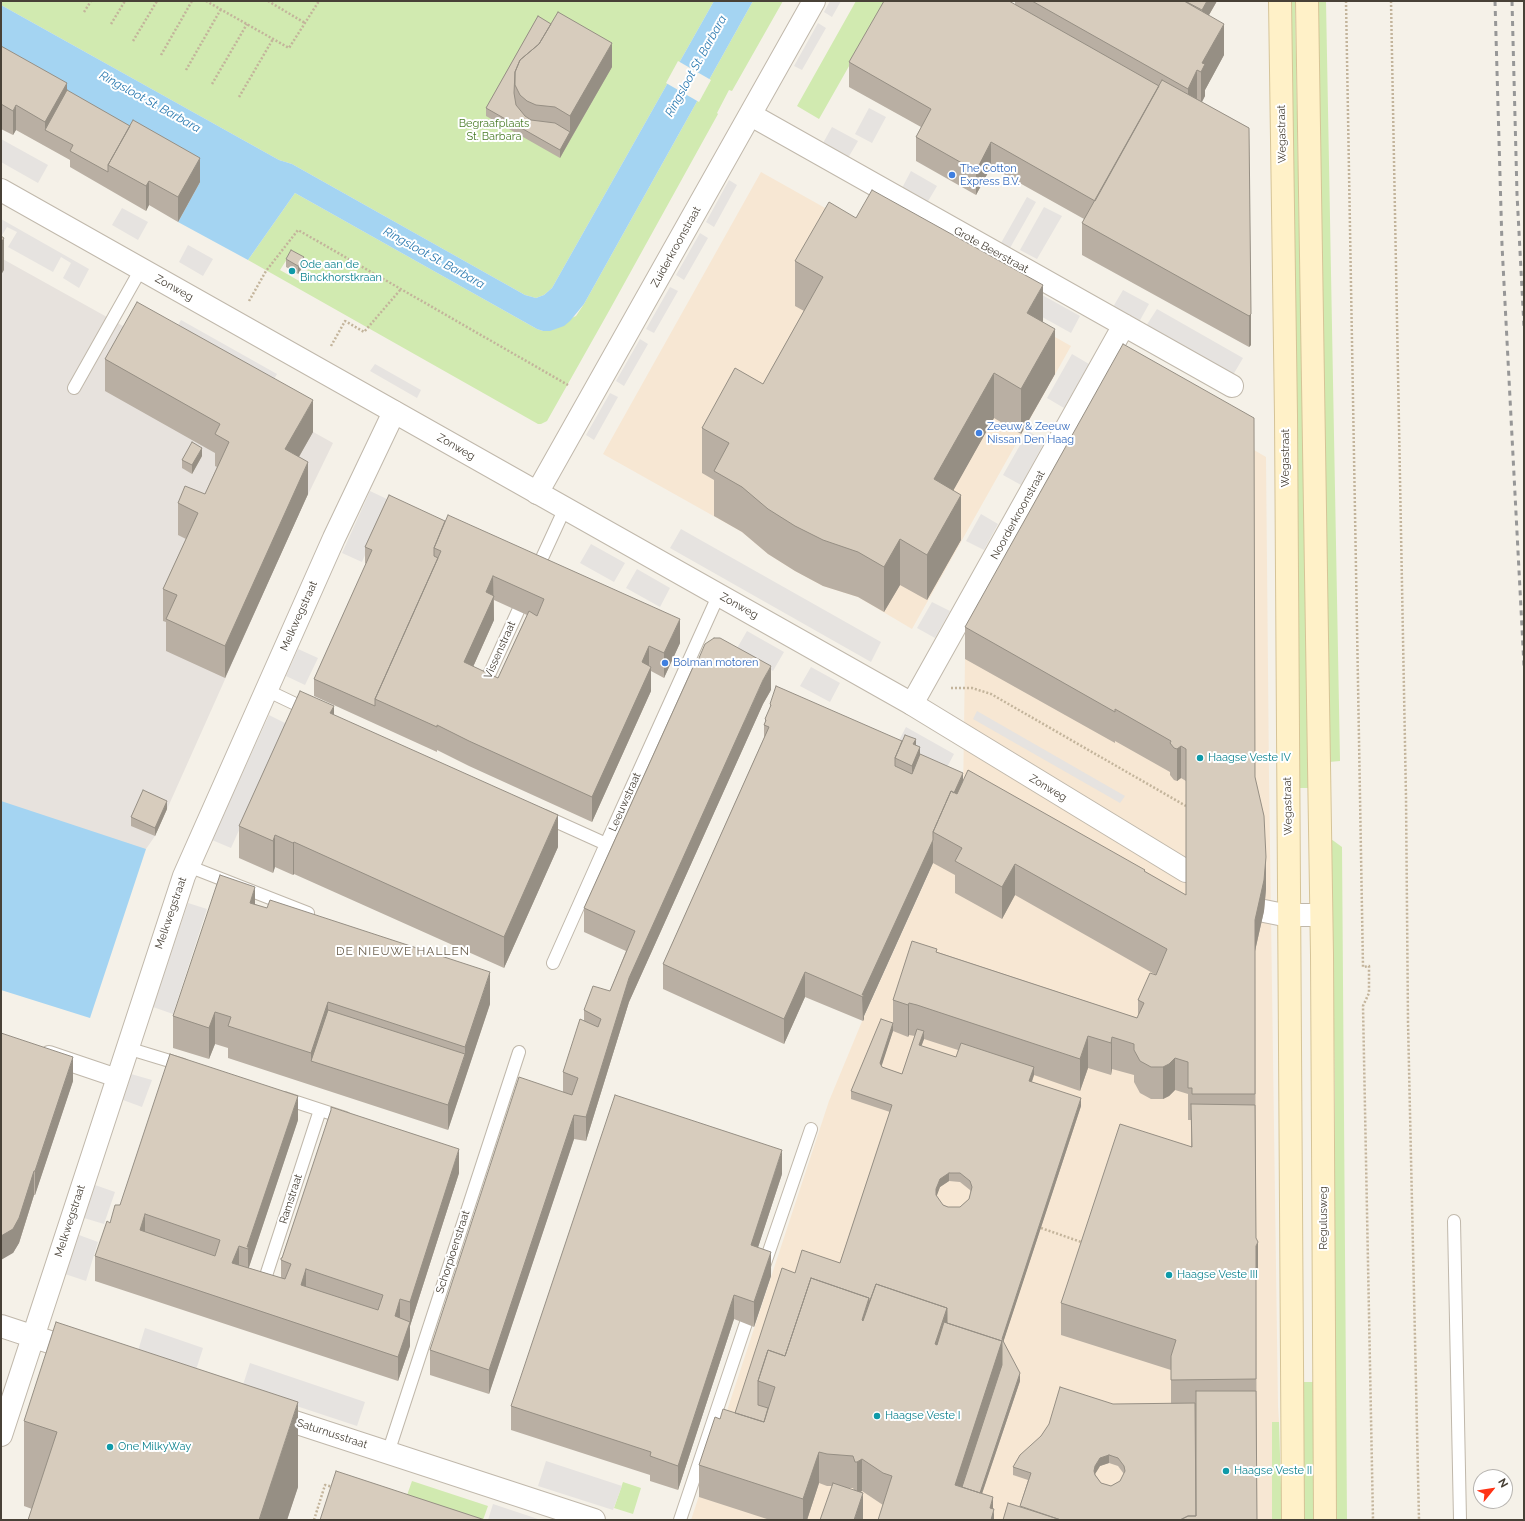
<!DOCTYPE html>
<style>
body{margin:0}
#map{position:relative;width:1525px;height:1521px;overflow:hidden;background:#f5f1e8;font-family:Raleway,sans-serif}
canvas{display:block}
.frame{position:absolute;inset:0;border:2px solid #484137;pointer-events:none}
.north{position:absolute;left:1473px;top:1469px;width:40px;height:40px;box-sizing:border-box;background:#fff;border:1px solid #b6b3af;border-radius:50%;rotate:60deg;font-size:11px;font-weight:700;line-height:16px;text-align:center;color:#484137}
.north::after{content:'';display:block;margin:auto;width:14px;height:18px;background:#ff3315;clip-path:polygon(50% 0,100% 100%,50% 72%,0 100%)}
</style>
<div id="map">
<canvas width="1525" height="1521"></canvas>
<div class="frame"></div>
<div class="north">N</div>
</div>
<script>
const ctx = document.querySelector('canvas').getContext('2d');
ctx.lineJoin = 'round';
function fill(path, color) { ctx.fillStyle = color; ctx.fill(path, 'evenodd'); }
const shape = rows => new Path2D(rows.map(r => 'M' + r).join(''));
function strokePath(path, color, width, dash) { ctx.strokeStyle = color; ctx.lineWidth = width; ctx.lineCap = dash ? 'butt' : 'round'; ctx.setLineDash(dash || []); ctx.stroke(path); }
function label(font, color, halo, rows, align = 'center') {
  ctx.font = font + ' Raleway,sans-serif'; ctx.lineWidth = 4; ctx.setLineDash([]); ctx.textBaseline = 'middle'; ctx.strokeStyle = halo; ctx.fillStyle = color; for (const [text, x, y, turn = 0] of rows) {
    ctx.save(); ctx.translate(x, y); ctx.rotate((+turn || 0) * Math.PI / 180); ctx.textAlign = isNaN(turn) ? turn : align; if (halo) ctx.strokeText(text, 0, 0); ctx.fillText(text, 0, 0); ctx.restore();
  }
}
fill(shape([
 [761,172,1071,346,912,629,858,597,823,586,795,571,768,554,742,532,603,454],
 [1254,450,1266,457,1269,777,1278,1406,1279,1422,1272,1422,1272,1520,691,1520,829,1101,863,1019,963,797,965,659]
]), '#f7e7d3');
fill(shape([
 [1,258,333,443,302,507,155,836,146,849,134,859,1,817]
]), '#e7e2dd');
fill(shape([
 [1,1,714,1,552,288,544,295,536,298,525,295,292,164,279,160,1,5],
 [753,1,783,1,732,91,729,90,717,113,718,114,609,311,547,421,541,424,538,424,248,260,295,193,537,329,543,331,576,316,584,304],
 [291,253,311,264,301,282,280,270],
 [856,1,886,1,819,119,797,106],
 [1291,1,1295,1,1309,788,1299,788],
 [1315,1,1326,1,1340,761,1329,762],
 [1331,839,1342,847,1347,1520,1335,1520,1335,1101],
 [1303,1382,1313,1382,1313,1520,1303,1520],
 [1272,1422,1279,1422,1282,1520,1272,1520],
 [412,1481,488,1506,483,1520,406,1498],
 [623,1482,641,1488,633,1514,614,1508]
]), '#d1eab0');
fill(shape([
 [830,1,841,1,832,17,824,12],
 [818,23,826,28,802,70,794,66],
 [869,108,886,117,872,143,855,134],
 [832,127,858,141,848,158,823,143],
 [1,139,48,165,38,183,1,162],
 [911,171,937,186,927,203,902,188],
 [729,180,737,185,714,227,706,222],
 [1027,197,1036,202,1010,248,1001,243],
 [1044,207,1062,216,1037,259,1020,250],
 [122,208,148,222,138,240,112,225],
 [1,219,89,269,79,288,63,278,71,263,61,257,53,272,8,247,17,232,7,227,1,237],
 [700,233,708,238,684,280,676,275],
 [188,245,213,259,203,276,179,262],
 [1008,276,1080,316,1071,333,999,293],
 [670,287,678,291,654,333,646,329],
 [1123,290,1149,304,1139,322,1113,307],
 [1157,309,1243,358,1233,375,1146,326],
 [181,320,277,374,266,393,170,339],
 [640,339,648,344,624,386,616,381],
 [1072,354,1089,364,1064,408,1047,398],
 [375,364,421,390,417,398,370,371],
 [610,393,618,397,594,440,586,435],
 [1028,431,1045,441,1021,485,1003,475],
 [370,491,389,500,362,562,342,553],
 [981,514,998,524,984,550,966,541],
 [681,529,881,642,871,662,670,548],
 [591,544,625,563,614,582,580,563],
 [637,569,670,588,660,607,626,588],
 [932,602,950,611,935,638,917,628],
 [747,631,784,652,773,671,736,650],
 [298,649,318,658,305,685,286,676],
 [811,667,840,683,830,702,800,686],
 [977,711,1125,796,1120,803,973,719],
 [269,715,287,724,231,848,212,840],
 [906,727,954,754,944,773,896,746],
 [188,903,207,909,173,1014,153,1007],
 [131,1074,152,1080,142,1107,123,1100],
 [95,1185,115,1192,104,1224,84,1218],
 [79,1235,98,1242,86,1281,65,1274],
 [145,1328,203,1348,195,1373,137,1354],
 [250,1363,365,1402,357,1426,242,1388],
 [546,1461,622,1486,613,1510,538,1486],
 [493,1504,538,1519,538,1520,488,1520]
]), '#e6e3e0');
fill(shape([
 [714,1,753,1,584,304,570,321,564,326,550,331,543,331,537,329,295,193,248,260,178,222,200,182,1,70,1,5,279,160,292,164,525,295,536,298,544,295,552,288],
 [1,801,146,849,90,1018,1,990]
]), '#a4d4f2');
fill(shape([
 [678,61,711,80,699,102,666,83]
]), '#f5f1e8');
const service = shape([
 [74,388,141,269],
 [536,571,565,508],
 [483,688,518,611],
 [266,690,308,710],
 [544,816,606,844,719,594],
 [188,866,308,913],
 [553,963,606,844],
 [127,1048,183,1065],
 [284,1098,345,1118],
 [1454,1221,1460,1520],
 [764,1266,811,1129],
 [262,1288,320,1110],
 [388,1453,519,1052],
 [680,1520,746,1323]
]);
const pedestrian = shape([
 [49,1055,117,1078]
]);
const minor = shape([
 [751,115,1232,386],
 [537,493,814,1],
 [912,704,1124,325],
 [1,1326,77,1351],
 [270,1414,594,1520],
 [1,1435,184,876,334,538,394,412]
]);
const tertiary = shape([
 [1,190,912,704,1186,871],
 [1264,911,1284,915,1321,915]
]);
const secondary = shape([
 [1280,1,1286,416,1293,1520],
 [1307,1,1322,955,1325,1520]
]);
strokePath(service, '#c0b8ab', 14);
strokePath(pedestrian, '#c0b8ab', 20);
strokePath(minor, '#c0b8ab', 24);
strokePath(tertiary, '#c0b8ab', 24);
strokePath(secondary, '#d6c497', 24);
strokePath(shape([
 [206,1,289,48,319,1],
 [268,1,305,23],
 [1346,1,1363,967,1369,966,1369,993,1363,1006,1373,1520],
 [1391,1,1406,797,1408,1022,1419,1520],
 [84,12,91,1],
 [111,24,125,1],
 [133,41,157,1],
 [161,55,192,1],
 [186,70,221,9],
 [212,84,247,24],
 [239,97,273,39],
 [249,301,266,271,298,230,568,385],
 [331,346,345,321,364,332,401,289],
 [951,688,972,688,991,694,1186,806],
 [1041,1228,1084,1243],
 [314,1520,325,1485,333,1487]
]), '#c3b49b', 2.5, [2, 2]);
strokePath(service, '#fff', 12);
strokePath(pedestrian, '#fff', 18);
strokePath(minor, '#fff', 22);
strokePath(tertiary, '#fff', 22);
strokePath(secondary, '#fff1c8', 22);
strokePath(shape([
 [1495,1,1502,245,1524,666],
 [1512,1,1517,194,1524,327]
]), '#979797', 3, [5, 5]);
fill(shape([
 [1015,1,1217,1,1209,15,1224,55,1205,90,1205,96,1201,102,1249,128,1251,345,1249,347,1082,255,1082,223,1084,219,991,167,976,195,916,161,916,137,921,127,849,87,849,62,1015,5],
 [538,16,612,67,560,158,486,116,486,108],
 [1,46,200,182,178,222,149,205,146,211,70,167,70,160,16,130,13,135,1,129],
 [856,218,1043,322,1055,374,1021,434,994,418,953,490,961,540,927,600,900,585,884,612,858,597,823,586,795,571,768,554,742,532,714,516,714,480,702,473,702,428,763,384,804,311,795,306,795,261],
 [286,259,304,265,298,274,286,267],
 [105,359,313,432,299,457,308,494,225,678,166,651,166,622,163,621,163,589,186,539,178,535,178,503,205,494,217,467,215,466,215,453,105,391],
 [202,456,192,474,182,468,182,460],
 [389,495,680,643,664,678,651,671,651,691,592,822,469,766,437,750,437,752,314,696,314,679,366,564,365,563,365,547],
 [494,600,527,615,498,678,473,667,494,620],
 [965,627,1255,777,1266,889,1264,911,1255,951,1256,1238,1258,1273,1256,1278,1257,1520,1020,1506,1028,1480,1013,1475,1013,1467,1113,1404,1171,1404,1171,1370,1061,1335,1061,1303,1191,1147,1191,1120,1188,1120,1188,1094,1175,1090,1169,1096,1163,1099,1151,1099,1140,1093,1134,1082,1134,1075,1112,1069,1111,1075,1088,1068,1080,1091,1034,1075,1032,1082,1081,1106,1003,1342,1020,1381,982,1494,993,1509,994,1520,883,1505,862,1491,860,1492,863,1520,832,1486,827,1486,819,1483,807,1520,770,1520,699,1497,699,1465,720,1419,735,1413,795,1273,840,1263,890,1112,851,1099,851,1091,893,1023,893,1000,937,952,1137,1018,1138,1015,1138,1000,1156,975,1015,895,1002,919,955,893,955,875,933,863,864,1016,864,1019,863,1021,805,997,784,1044,663,989,663,964,764,738,764,725,765,723,765,719,770,708,770,704,916,745,920,754,963,782,1145,872,1186,895,1186,781,1181,778,1177,781,1174,780,1170,775,1170,772,1115,741,1115,743,965,659],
 [893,1031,908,1037,909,1035,915,1036,902,1074,882,1067,881,1066],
 [924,1039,958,1050,956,1057,921,1046],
 [949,1181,960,1182,970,1190,971,1193,969,1199,960,1207,948,1207,943,1205,936,1196,940,1187],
 [1109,1463,1118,1466,1124,1474,1120,1481,1111,1486,1101,1483,1095,1474,1100,1466],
 [845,1488,853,1488,854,1490],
 [771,690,763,704,629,1002,586,1141,574,1139,489,1394,430,1375,430,1350,563,1092,563,1072,584,1021,584,1010,610,991,626,951,584,932,584,908],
 [334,715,558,847,504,968,294,874,293,875,275,867,273,873,239,858,239,826],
 [167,809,155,836,131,826,131,817],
 [255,904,490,1004,448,1130,228,1058,228,1048,215,1044,209,1059,173,1048,173,1016],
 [1,1033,73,1081,35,1195,34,1195,19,1243,13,1253],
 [331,1107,459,1173,410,1326,410,1346,398,1381,95,1281,95,1256,110,1223,120,1205,298,1120,249,1267,249,1268,281,1278,281,1260,282,1258,331,1112],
 [782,1174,758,1247,771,1276,754,1327,734,1319,678,1490,650,1481,650,1475,511,1430,511,1406],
 [24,1421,298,1487,287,1520,28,1520,32,1509,24,1506]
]), '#b9afa3');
fill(shape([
 [1207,1,1217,1,1202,27,1202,10],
 [1224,24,1224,55,1205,90,1205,96,1201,104,1201,72,1202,63],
 [612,43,612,67,570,140,570,116],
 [1197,70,1197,102,1188,121,1188,89],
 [67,83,67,107,45,130,45,122],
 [16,105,16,130,13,135,13,111],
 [570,132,570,140,560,158,560,150],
 [991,142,991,167,976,195,976,171],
 [200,158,200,182,178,222,178,197],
 [149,181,149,205,146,211,146,186],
 [4,238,4,270,1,275,1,243],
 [304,257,304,265,298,274,298,266],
 [1043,285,1043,330,1027,313],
 [1251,314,1251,345,1249,347,1249,316],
 [1055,329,1055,374,1021,434,1021,389],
 [994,373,994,418,934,525,934,479],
 [313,400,313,432,285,481,285,449],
 [202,448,202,456,192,474,192,465],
 [308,462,308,494,225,678,225,646],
 [961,495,961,540,927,600,927,555],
 [900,539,900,585,884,612,884,567],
 [493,576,494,620,464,687,464,662,486,592],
 [680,619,680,643,664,678,664,653],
 [649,646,649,670,651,667,651,691,592,822,592,797,642,662],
 [771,666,771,690,763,704,629,1002,586,1141,586,1117,629,978,763,680],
 [334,706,334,738,330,713],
 [916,739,916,757,920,747,920,779,912,798,912,766,913,744],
 [1181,746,1181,778,1177,781,1177,749],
 [963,773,963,797,936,833],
 [167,801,167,809,155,836,155,828],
 [558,815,558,847,504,968,504,937],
 [275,835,275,867,273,873,273,841],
 [933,840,933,863,864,1016,864,1019,863,1021,862,995],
 [294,842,294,874,293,875,293,843],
 [1266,857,1266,889,1264,911,1255,951,1255,1125,1255,920],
 [1015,864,1015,895,1002,919,1002,887],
 [255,887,255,918,250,903],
 [490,972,490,1004,448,1130,448,1105,465,1055,465,1047],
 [805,972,805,997,784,1044,784,1019],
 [328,1002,328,1034,311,1061,311,1053],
 [909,1003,909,1035,908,1037,908,1005],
 [215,1012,215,1044,209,1059,209,1028],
 [893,1023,893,1031,880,1071,880,1063],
 [924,1031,924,1039,919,1053,919,1045],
 [1088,1036,1088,1068,1080,1091,1080,1059],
 [1112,1037,1112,1069,1111,1075,1111,1043],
 [73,1057,73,1081,35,1195,35,1171],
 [1175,1058,1175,1090,1169,1096,1163,1099,1163,1067],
 [1034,1067,1034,1075,1029,1089,1029,1081],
 [298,1096,298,1120,249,1267,248,1273,248,1249,247,1247],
 [1081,1098,1081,1106,1002,1346,1002,1373,955,1509,955,1485,1002,1339],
 [574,1115,574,1139,489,1394,489,1370],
 [459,1149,459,1173,410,1326,410,1302],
 [782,1150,782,1174,751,1269,751,1245],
 [34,1171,34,1195,19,1243,13,1253,1,1260,1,1236],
 [949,1173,949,1181,940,1187,936,1198,936,1189,940,1179],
 [145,1214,145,1238,140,1230],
 [1258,1242,1258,1273,1256,1278,1256,1246],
 [239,1246,239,1270,232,1263],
 [771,1252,771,1276,754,1327,754,1302],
 [306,1269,306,1294,301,1285],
 [734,1295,734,1319,678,1490,678,1466],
 [869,1298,869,1329,862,1320],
 [400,1299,400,1323,395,1316],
 [947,1308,947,1339,937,1377,935,1344],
 [410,1322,410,1346,398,1381,398,1357],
 [1020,1373,1020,1381,973,1520,973,1514],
 [298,1402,298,1487,287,1520,259,1520],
 [819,1452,819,1483,807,1520,803,1520,803,1499],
 [1109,1455,1109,1463,1100,1466,1095,1474,1094,1471,1095,1466,1100,1458],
 [862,1459,862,1491,857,1494,857,1462],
 [863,1493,863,1520,854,1520],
 [993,1497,993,1514,994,1509,994,1520,990,1520,990,1508]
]), '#968f84');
const building = shape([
 [884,1,1009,1,1159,86,1095,201,991,142,976,171,916,137,931,109,849,62,884,1],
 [1032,1,1184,1,1224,24,1202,63,1205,64,1201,72,1197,70,1188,89,1032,1],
 [1185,1,1207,1,1202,10,1185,1],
 [558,12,612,43,570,116,555,107,536,105,527,101,520,95,515,85,515,72,520,60,539,44,558,12],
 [538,16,551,24,539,44,520,60,515,72,514,93,516,105,525,116,531,120,555,123,570,132,560,150,486,108,538,16],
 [1,46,67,83,45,122,16,105,13,111,1,104,1,46],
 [1162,80,1249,128,1251,314,1249,316,1082,223,1162,80],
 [67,90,130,126,108,165,108,172,70,151,73,145,45,130,67,90],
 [133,120,200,158,178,197,149,181,146,186,108,165,133,120],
 [872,190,1043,285,1027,313,1055,329,1021,389,994,373,934,479,961,495,927,555,900,539,884,567,858,552,823,540,795,526,768,509,742,487,714,471,729,443,702,428,735,368,763,384,823,277,795,261,829,202,856,218,872,190],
 [1,236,4,238,1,243,1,236],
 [291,250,304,257,298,266,286,259,291,250],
 [137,302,313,400,285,449,308,462,225,646,166,619,177,595,163,589,198,513,178,503,185,486,205,494,229,442,215,434,220,424,105,359,137,302],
 [1123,344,1254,418,1255,777,1264,816,1266,857,1264,880,1255,920,1255,1094,1192,1094,1192,1088,1188,1088,1188,1062,1175,1058,1169,1064,1163,1067,1151,1067,1140,1061,1134,1050,1134,1044,1112,1037,1111,1043,1088,1036,1080,1059,917,1005,909,1003,908,1005,893,1000,912,941,937,949,936,952,1137,1018,1144,1003,1138,1000,1150,973,1156,975,1167,949,1015,864,1002,887,955,861,962,848,933,832,951,791,957,794,968,770,1145,870,1144,871,1186,895,1186,749,1181,746,1177,749,1174,748,1170,743,1171,741,1115,709,1115,712,965,627,1123,344],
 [192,442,202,448,192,465,182,460,192,442],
 [389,495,445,521,434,548,434,556,438,558,375,699,375,706,314,679,372,550,365,547,389,495],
 [448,515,680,619,664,653,649,646,642,662,651,667,592,797,469,741,437,725,437,727,375,699,441,551,434,548,448,515],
 [493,576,544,599,537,616,529,611,498,678,464,662,494,596,486,592,493,576],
 [714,638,720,638,771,666,763,680,629,978,586,1117,574,1115,489,1370,430,1350,519,1077,572,1095,578,1078,563,1072,580,1019,598,1027,601,1019,584,1010,593,986,610,991,635,931,584,908,694,665,696,665,705,644,714,638],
 [776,686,902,741,895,758,895,766,912,774,920,754,963,773,954,793,951,791,933,832,933,840,862,995,864,995,863,997,805,972,784,1019,663,964,769,727,764,725,766,720,765,719,771,705,770,704,776,686],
 [300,691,334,706,330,713,558,815,504,937,294,842,293,843,275,835,273,841,239,826,300,691],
 [905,735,916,739,913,744,920,747,912,766,895,758,905,735],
 [143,790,167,801,155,828,131,817,143,790],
 [220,875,255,887,250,903,267,908,270,900,490,972,465,1047,328,1002,311,1053,228,1026,231,1017,215,1012,209,1028,173,1016,220,875],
 [328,1010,465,1054,448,1105,311,1061,328,1010],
 [881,1019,893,1023,880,1063,882,1067,902,1074,917,1029,924,1031,919,1045,956,1057,961,1043,1034,1067,1029,1081,1081,1098,1002,1339,1020,1373,980,1493,962,1487,1002,1365,1002,1341,947,1323,947,1308,876,1284,869,1303,869,1298,811,1278,785,1356,768,1350,758,1381,758,1405,768,1408,764,1422,735,1413,782,1268,795,1273,802,1250,840,1263,892,1105,851,1091,881,1019],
 [949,1173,960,1173,970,1181,972,1187,969,1199,960,1207,948,1207,943,1205,936,1195,936,1189,940,1179,949,1173],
 [1,1033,73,1057,35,1171,34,1171,19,1218,13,1229,1,1236,1,1033],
 [170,1054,298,1096,247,1247,249,1247,248,1249,239,1246,232,1263,285,1279,291,1264,281,1260,281,1258,282,1258,331,1110,331,1107,459,1149,410,1302,400,1299,395,1316,410,1322,398,1357,95,1256,107,1221,110,1223,115,1205,120,1205,170,1054],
 [145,1214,220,1240,215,1256,140,1230,145,1214],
 [306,1269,383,1295,378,1310,301,1285,306,1269],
 [615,1095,782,1150,751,1245,771,1252,754,1302,734,1295,678,1466,650,1456,651,1452,511,1406,615,1095],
 [1191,1104,1255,1105,1256,1238,1258,1242,1256,1246,1256,1379,1171,1380,1171,1356,1176,1340,1061,1303,1120,1124,1192,1147,1191,1104],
 [811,1278,869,1298,862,1320,863,1321,876,1284,947,1308,935,1344,937,1345,944,1322,1002,1341,955,1485,993,1497,990,1508,994,1509,991,1520,878,1520,892,1476,883,1473,862,1459,857,1462,855,1462,853,1456,827,1454,819,1452,803,1499,699,1465,715,1417,720,1419,723,1409,764,1422,775,1387,758,1381,768,1350,785,1356,811,1278],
 [56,1322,298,1402,259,1520,28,1520,57,1432,24,1421,56,1322],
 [1060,1387,1113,1404,1195,1403,1196,1516,1188,1516,1180,1520,1061,1520,1020,1506,1031,1473,1013,1467,1020,1455,1041,1436,1049,1424,1060,1387],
 [1109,1455,1118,1458,1124,1466,1125,1471,1120,1481,1111,1486,1101,1483,1095,1475,1094,1471,1095,1466,1100,1458,1109,1455],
 [1196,1391,1256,1391,1257,1520,1180,1520,1188,1516,1196,1516,1196,1391],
 [336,1471,485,1520,320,1520,336,1471],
 [833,1483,863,1493,854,1520,820,1520,833,1483],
 [1008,1503,1061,1520,1003,1520,1008,1503]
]);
fill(building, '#d7ccbd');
strokePath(building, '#968f84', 1);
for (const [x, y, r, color] of [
 [952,175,4,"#3f7fe0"],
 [292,271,4,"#0f9aa8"],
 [979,433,4,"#3f7fe0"],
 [665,663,4,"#3f7fe0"],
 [1200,758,4,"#0f9aa8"],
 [1169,1275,4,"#0f9aa8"],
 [877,1416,4,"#0f9aa8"],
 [110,1447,4,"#0f9aa8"],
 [1226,1471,4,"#0f9aa8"]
]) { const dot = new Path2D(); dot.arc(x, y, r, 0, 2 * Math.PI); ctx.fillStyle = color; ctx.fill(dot); strokePath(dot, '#fff', 1.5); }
label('11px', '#497c28', '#fff', [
 ["Begraafplaats",494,124],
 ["St. Barbara",494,137]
]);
label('11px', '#484137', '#fff', [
 ["Wegastraat",1282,134,-91],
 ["Zuiderkroonstraat",676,247,-61],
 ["Grote Beerstraat",991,250,29],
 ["Zonweg",174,288,29],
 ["Zonweg",456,447,30],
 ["Wegastraat",1286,458,-90],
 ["Noorderkroonstraat",1018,515,-61],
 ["Zonweg",739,606,29],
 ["Melkwegstraat",299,616,-66],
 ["Vissenstraat",500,650,-66],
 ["Zonweg",1048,788,31],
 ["Leeuwstraat",625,802,-66],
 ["Wegastraat",1288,806,-91],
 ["Melkwegstraat",171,913,-71],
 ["Ramstraat",291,1199,-72],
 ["Regulusweg",1324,1218,-90],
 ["Melkwegstraat",70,1221,-72],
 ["Schorpioenstraat",453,1252,-72],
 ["Saturnusstraat",332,1434,18]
]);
label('11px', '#366cbe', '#fff', [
 ["The Cotton",960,169],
 ["Express B.V.",960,182],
 ["Zeeuw & Zeeuw",987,427],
 ["Nissan Den Haag",987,440],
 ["Bolman motoren",673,663]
], 'left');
label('11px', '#0d838f', '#fff', [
 ["Ode aan de",300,265],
 ["Binckhorstkraan",300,278],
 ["Haagse Veste IV",1208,758],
 ["Haagse Veste III",1177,1275],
 ["Haagse Veste I",885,1416],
 ["One MilkyWay",118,1447],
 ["Haagse Veste II",1234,1471]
], 'left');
label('italic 12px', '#2b7ab0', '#fff', [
 ["Ringsloot St. Barbara",696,66,-61],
 ["Ringsloot St. Barbara",150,102,29],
 ["Ringsloot St. Barbara",434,258,29]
]);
ctx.letterSpacing = '1px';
label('12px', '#6b5f4d', '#fff', [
 ["DE NIEUWE HALLEN",403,951]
]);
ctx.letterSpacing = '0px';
</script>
